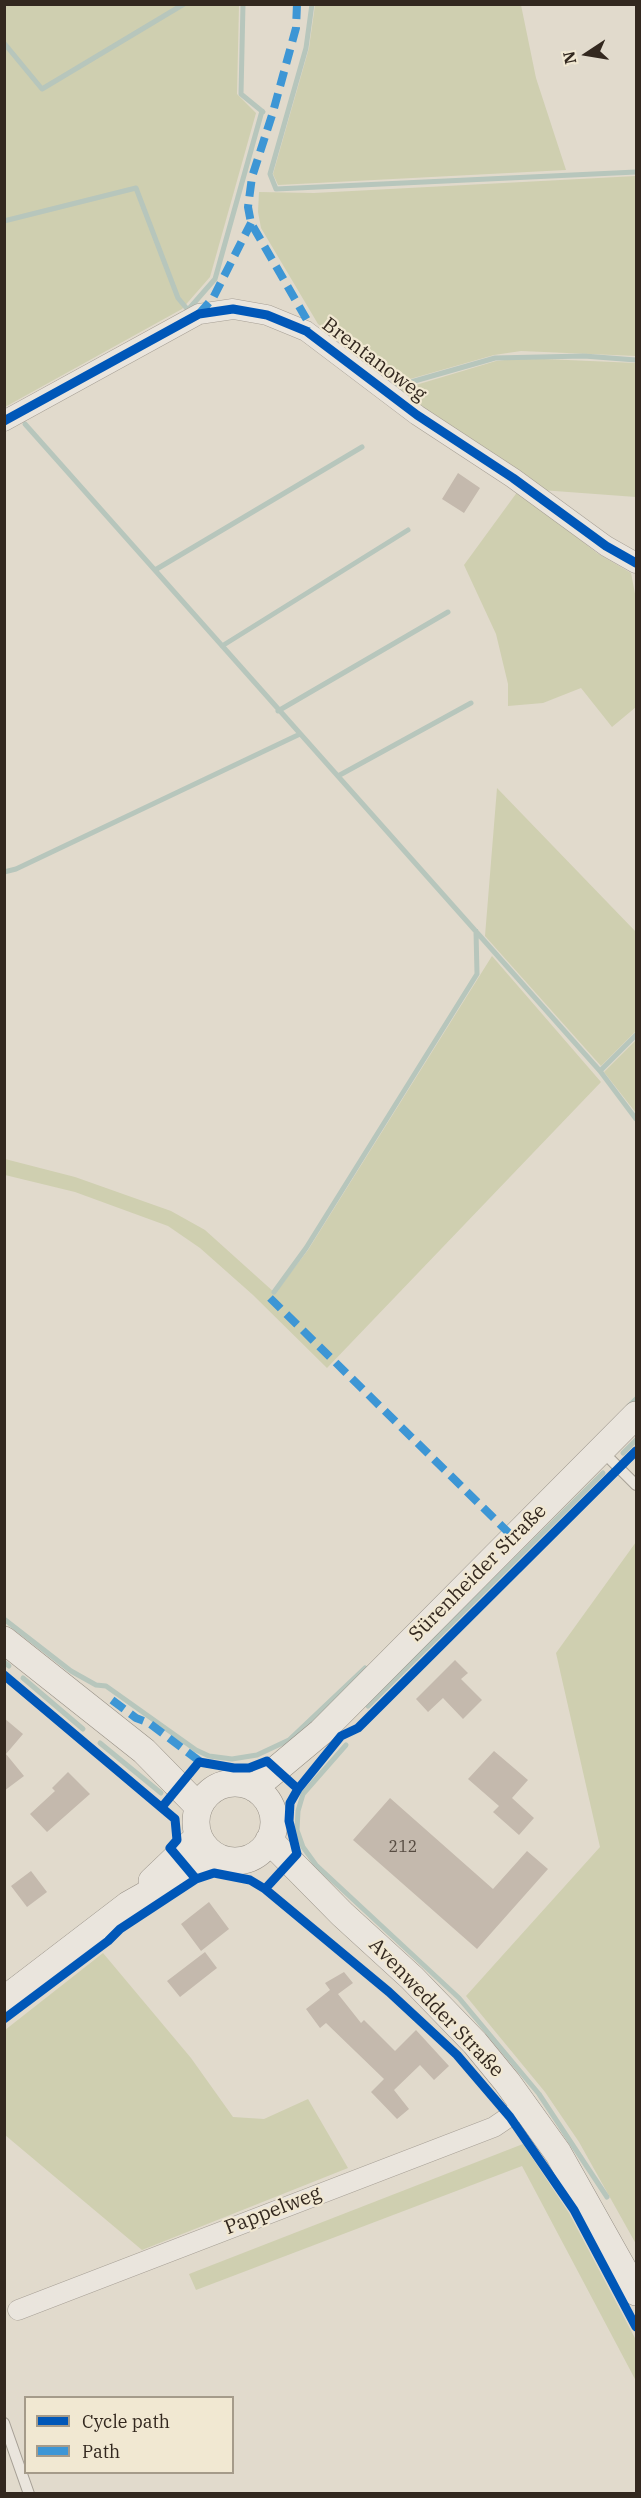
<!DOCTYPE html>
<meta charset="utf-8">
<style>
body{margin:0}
#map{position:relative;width:641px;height:2498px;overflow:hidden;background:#e1dacc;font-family:"IBM Plex Serif",serif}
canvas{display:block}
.frame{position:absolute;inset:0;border:6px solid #33281f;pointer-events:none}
.legend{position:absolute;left:24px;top:2396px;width:210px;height:78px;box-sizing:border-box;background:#f1e8d2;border:2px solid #a59b8a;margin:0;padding:8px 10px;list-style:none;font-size:18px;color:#33281f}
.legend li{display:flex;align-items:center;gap:12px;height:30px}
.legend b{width:30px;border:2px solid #a59b8a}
.north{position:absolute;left:557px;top:24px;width:60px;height:60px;-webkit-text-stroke:4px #f1e8d2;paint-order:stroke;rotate:258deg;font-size:16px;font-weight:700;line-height:24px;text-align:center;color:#33281f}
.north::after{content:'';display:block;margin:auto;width:21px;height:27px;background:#33281f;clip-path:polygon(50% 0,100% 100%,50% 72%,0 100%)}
</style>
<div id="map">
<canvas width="641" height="2498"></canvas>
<div class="frame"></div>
<ul class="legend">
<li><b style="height:8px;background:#0057b8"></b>Cycle path</li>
<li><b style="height:8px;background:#3d96d5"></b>Path</li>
</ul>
<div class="north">N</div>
</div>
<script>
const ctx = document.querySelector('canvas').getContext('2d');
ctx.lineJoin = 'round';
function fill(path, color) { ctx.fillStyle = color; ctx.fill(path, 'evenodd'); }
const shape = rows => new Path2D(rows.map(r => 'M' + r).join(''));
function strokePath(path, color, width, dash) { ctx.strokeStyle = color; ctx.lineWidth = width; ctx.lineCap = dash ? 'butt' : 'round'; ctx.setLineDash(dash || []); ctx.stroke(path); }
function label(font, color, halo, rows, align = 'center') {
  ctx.font = font + ' "IBM Plex Serif",serif'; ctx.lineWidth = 4.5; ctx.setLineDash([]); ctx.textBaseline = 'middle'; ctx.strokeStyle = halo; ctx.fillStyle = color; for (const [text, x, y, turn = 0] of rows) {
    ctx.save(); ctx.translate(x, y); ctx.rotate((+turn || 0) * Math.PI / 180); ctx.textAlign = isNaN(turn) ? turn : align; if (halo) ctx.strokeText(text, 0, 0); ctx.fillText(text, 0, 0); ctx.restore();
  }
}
fill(shape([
 [5,4,239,5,237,94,256,113,210,277,182,309,5,407],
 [315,5,521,5,536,78,566,170,278,185,273,174,309,48],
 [636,176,636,356,521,351,494,355,396,383,318,324,261,228,258,212,259,192,314,193],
 [522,358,636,363,636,497,541,490,419,410,399,390,496,361],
 [518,491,597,553,631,573,636,599,636,707,612,727,581,688,543,703,508,706,508,684,496,634,464,565],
 [497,788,636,932,636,1031,601,1066,485,936],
 [492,956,601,1082,327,1368,253,1295,200,1248,168,1226,75,1192,5,1175,5,1159,75,1177,171,1211,205,1230,275,1293,308,1250],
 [636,1040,636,1113,604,1072],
 [636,1542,636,2244,579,2142,545,2092,466,1996,600,1847,556,1653],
 [103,1953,191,2058,233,2117,264,2119,308,2099,348,2168,142,2250,5,2135,5,2030],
 [523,2144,569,2213,636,2340,636,2381,522,2166,196,2290,189,2274]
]), '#cfcfb0');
strokePath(shape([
 [243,4,241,94,263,112],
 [312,4,306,48,270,174,276,189,636,172],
 [4,43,42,89,184,4],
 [4,221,136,188,178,298,188,310],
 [187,311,215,279,262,111],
 [397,386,495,358,584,356,636,360],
 [25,424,600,1071,636,1119],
 [155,570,362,447],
 [222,646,408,530],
 [278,711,448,612],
 [338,776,471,703],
 [4,872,16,869,300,734],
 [600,1071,636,1035],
 [274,1292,306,1248,477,974,476,931],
 [628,1407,636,1399],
 [623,1453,636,1440],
 [4,1619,71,1671,96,1685,106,1686,196,1750,209,1756,232,1759,257,1755,289,1740,365,1668],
 [4,1662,9,1666],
 [23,1678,83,1729],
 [368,1706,603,1473],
 [100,1743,161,1793],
 [346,1745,303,1794,298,1811,297,1830,303,1847,316,1865,459,1998,539,2094,607,2197]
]), '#b7c6bc', 5);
fill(shape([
 [458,473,480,488,464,513,442,499],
 [455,1660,468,1673,461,1679,482,1700,463,1719,443,1698,428,1712,416,1699],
 [4,1718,23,1734,6,1754,24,1776,4,1791],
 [494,1751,528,1780,512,1798,534,1818,519,1835,493,1812,499,1806,468,1779],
 [68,1772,90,1794,47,1832,30,1814,55,1791,52,1788],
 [390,1798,493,1889,527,1851,548,1869,477,1949,353,1840],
 [31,1871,47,1892,27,1907,11,1886],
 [209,1902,229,1929,201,1951,181,1924],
 [205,1952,217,1968,180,1997,167,1981],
 [344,1972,353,1983,338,1994,361,2023,364,2020,395,2051,416,2030,449,2066,434,2080,420,2065,394,2090,409,2109,397,2119,371,2092,384,2079,326,2023,320,2028,306,2009,330,1990,325,1983]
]), '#c4b9ad');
const lane = shape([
 [601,1450,636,1485],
 [4,2423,29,2494]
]);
const street = shape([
 [4,421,199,314,233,309,267,315,306,331,417,415,513,478,606,546,636,563],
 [18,2310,494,2127,525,2106]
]);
const secondary = shape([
 [4,1640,144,1751,198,1806],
 '196 1822a39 39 0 1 1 78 0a39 39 0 1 1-78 0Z',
 [254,1788,321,1732,636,1415],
 [269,1840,342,1914,412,1978,475,2043,507,2082,558,2153,636,2292],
 [152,1881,198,1837],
 [4,2000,128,1905,215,1856]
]);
strokePath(lane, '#a69f95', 12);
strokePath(street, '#a69f95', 21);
strokePath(secondary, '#968f85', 28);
strokePath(lane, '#eae5dd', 10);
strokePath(street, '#eae5dd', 20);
strokePath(secondary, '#eae5dd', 27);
strokePath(shape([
 [297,4,296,28,273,112,252,177,248,207,251,223,307,320,306,331],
 [199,314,213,298,251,223],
 [270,1298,514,1538],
 [112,1700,136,1718,149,1723,202,1763]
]), '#3d96d5', 8, [15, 8]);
strokePath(shape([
 [4,421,199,314,233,309,267,315,306,331,417,415,513,478,606,546,636,563],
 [4,1675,175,1819,177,1840,170,1848,196,1879],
 [162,1807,199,1762,234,1768,249,1768,267,1761,298,1789],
 [265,1889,297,1854,289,1821,290,1803,298,1789,341,1736,358,1728,636,1451],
 [4,2019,108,1941,120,1929,196,1879,214,1873,250,1880,265,1889,389,1992,457,2055,510,2117,574,2210,636,2327]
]), '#0057b8', 9);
label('16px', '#574c42', null, [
 ["212",403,1847]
]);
label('20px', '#33281f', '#f1e8d2', [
 ["Brentanoweg",374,360,37],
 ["Sürenheider Straße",478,1573,-45],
 ["Avenwedder Straße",436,2008,46],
 ["Pappelweg",273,2211,-21]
]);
</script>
